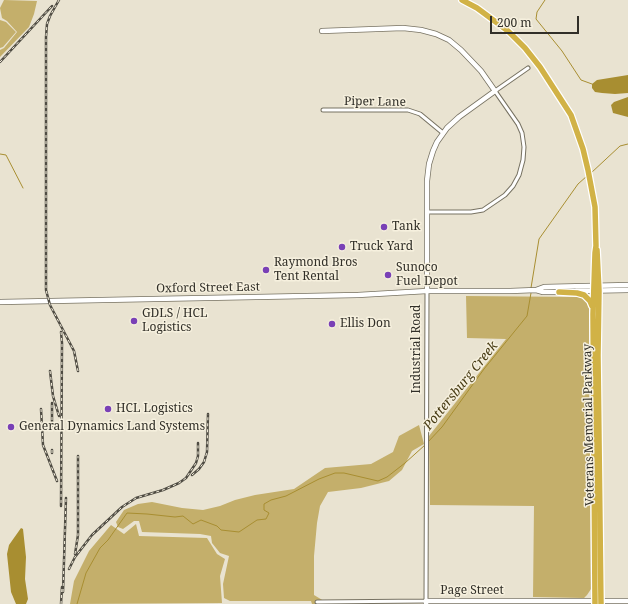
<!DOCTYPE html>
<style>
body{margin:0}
#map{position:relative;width:628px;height:604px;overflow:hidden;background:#e9e3d1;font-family:"Noto Serif",serif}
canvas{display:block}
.scale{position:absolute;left:490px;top:16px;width:89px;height:18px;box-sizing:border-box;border:2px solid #312f28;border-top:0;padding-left:5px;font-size:12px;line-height:14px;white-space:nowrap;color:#312f28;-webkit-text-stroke:3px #f6f0de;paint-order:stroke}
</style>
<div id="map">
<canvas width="628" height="604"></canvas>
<div class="scale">200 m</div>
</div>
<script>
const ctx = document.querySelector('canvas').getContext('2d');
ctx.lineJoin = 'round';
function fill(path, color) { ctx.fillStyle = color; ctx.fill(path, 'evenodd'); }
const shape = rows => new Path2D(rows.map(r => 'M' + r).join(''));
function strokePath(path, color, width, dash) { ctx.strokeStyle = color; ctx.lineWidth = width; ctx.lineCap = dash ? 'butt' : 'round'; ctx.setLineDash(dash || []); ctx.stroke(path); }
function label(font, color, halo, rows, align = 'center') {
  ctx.font = font + ' "Noto Serif",serif'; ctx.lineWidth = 3; ctx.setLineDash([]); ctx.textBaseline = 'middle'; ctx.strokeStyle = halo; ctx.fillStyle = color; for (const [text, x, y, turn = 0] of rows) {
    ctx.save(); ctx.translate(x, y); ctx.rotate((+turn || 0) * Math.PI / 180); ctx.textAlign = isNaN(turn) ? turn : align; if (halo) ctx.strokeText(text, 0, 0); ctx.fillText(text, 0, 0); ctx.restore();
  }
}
fill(shape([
 [4,0,37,1,34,14,29,27,0,57,0,50,4,48,17,32,7,21,2,18,0,8],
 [0,20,6,22,16,32,3,47,0,48],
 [466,296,578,297,586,300,589,305,591,589,587,595,584,598,533,597,534,506,430,505,429,436,506,339,467,338],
 [419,425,424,444,412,451,402,470,389,481,361,488,328,492,320,506,317,523,314,556,314,595,329,604,312,604,311,601,230,601,224,598,223,584,229,556,220,553,212,543,211,536,200,534,142,532,139,521,134,521,123,529,118,527,116,522,124,510,138,504,152,502,182,508,203,510,220,506,235,500,255,495,294,489,325,468,371,464,393,452,399,436],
 [136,524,139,536,207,538,217,554,225,559,220,576,222,603,70,604,74,581,89,551,111,525,124,534]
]), '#c4af6b');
fill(shape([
 [628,75,628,93,615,94,602,93,595,92,592,88,592,84,597,80],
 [628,97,628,117,613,113,611,105,614,102],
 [21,528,23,529,26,557,25,579,28,599,26,604,16,604,11,592,7,554,9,545]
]), '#a88e31');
strokePath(shape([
 [545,0,537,12,536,19,562,51,581,80,592,84],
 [0,154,6,155,23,188],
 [591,173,620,146,628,144],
 [531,288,539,239,578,184,587,176],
 [427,443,442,427,484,369,527,316,531,293],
 [77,604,86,573,100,548,108,540,127,513,147,514,175,517,183,516,193,524,201,520,217,526,221,530,239,532,257,520,266,519,269,513,264,510,264,504,271,500,286,496,319,479,335,473,344,473,378,481,387,477,405,463,425,445]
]), '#a88e31', 1);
const street = shape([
 [323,110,408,110,420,114,443,133],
 [427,212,471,212,483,210,505,195,513,186,519,175,523,160,524,147,522,133,518,124,495,91,528,68],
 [317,602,426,601,427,291]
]);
const secondary = shape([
 [322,31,403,28,421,30,436,34,449,40,461,50,481,71,495,91,459,117,447,128,437,142,433,151,429,164,427,181,427,291],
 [536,290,543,292,562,292],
 [576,291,628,290],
 [0,302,358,295,427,291,510,291,536,290,544,287,628,285],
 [426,604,426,601,628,601]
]);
const highway = shape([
 [462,0,477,8,508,31,525,48,540,67,571,115,583,149,588,170,595,207,596,246,595,253,593,314,595,604],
 [597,250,599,291,598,355,601,604],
 [559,292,577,293,584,295,590,301,592,306]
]);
strokePath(street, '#777262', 5);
strokePath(secondary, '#777262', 6);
strokePath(highway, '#fff', 8);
strokePath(street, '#fff', 3);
strokePath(secondary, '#fff', 4.5);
strokePath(highway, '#d1b246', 5.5);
const rail = shape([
 [59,0,50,16,47,24,46,37,46,290,50,305,74,351,78,371],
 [0,62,52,6],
 [61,332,62,343,61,506],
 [50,371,53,396,59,416],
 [41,409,43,445,57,481],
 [52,426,52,403],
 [52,450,52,453],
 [192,475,199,469,204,462,207,452,208,414],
 [75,554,78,535,78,456],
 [69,569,75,557,92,535,122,507,136,498,163,490,179,483,186,478,196,463,198,456,198,443],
 [63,592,66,498],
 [61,604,62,587]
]);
strokePath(rail, '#4f4c43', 2.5);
strokePath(rail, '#f6f0de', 1, [3]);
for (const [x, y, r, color] of [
 [384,227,4,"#7940b6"],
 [342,247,4,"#7940b6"],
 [266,270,4,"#7940b6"],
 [388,275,4,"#7940b6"],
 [134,321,4,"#7940b6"],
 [332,324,4,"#7940b6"],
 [108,409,4,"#7940b6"],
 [11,427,4,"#7940b6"]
]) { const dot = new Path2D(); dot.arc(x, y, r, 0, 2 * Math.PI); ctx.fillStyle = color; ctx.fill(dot); strokePath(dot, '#f6f0de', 1.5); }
label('12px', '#312f28', '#f6f0de', [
 ["Piper Lane",375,102,1],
 ["Oxford Street East",208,288,-1],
 ["Industrial Road",417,349,-90],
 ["Veterans Memorial Parkway",589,425,-91],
 ["Page Street",472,591]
]);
label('12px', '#312f28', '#f6f0de', [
 ["Tank",392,227],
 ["Truck Yard",350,247],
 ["Raymond Bros",274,263],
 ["Tent Rental",274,277],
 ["Sunoco",396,268],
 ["Fuel Depot",396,282],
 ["GDLS / HCL",142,314],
 ["Logistics",142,328],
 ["Ellis Don",340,324],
 ["HCL Logistics",116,409],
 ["General Dynamics Land Systems",19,427]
], 'left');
label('italic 13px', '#473b14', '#f6f0de', [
 ["Pottersburg Creek",461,386,-51]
]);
</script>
